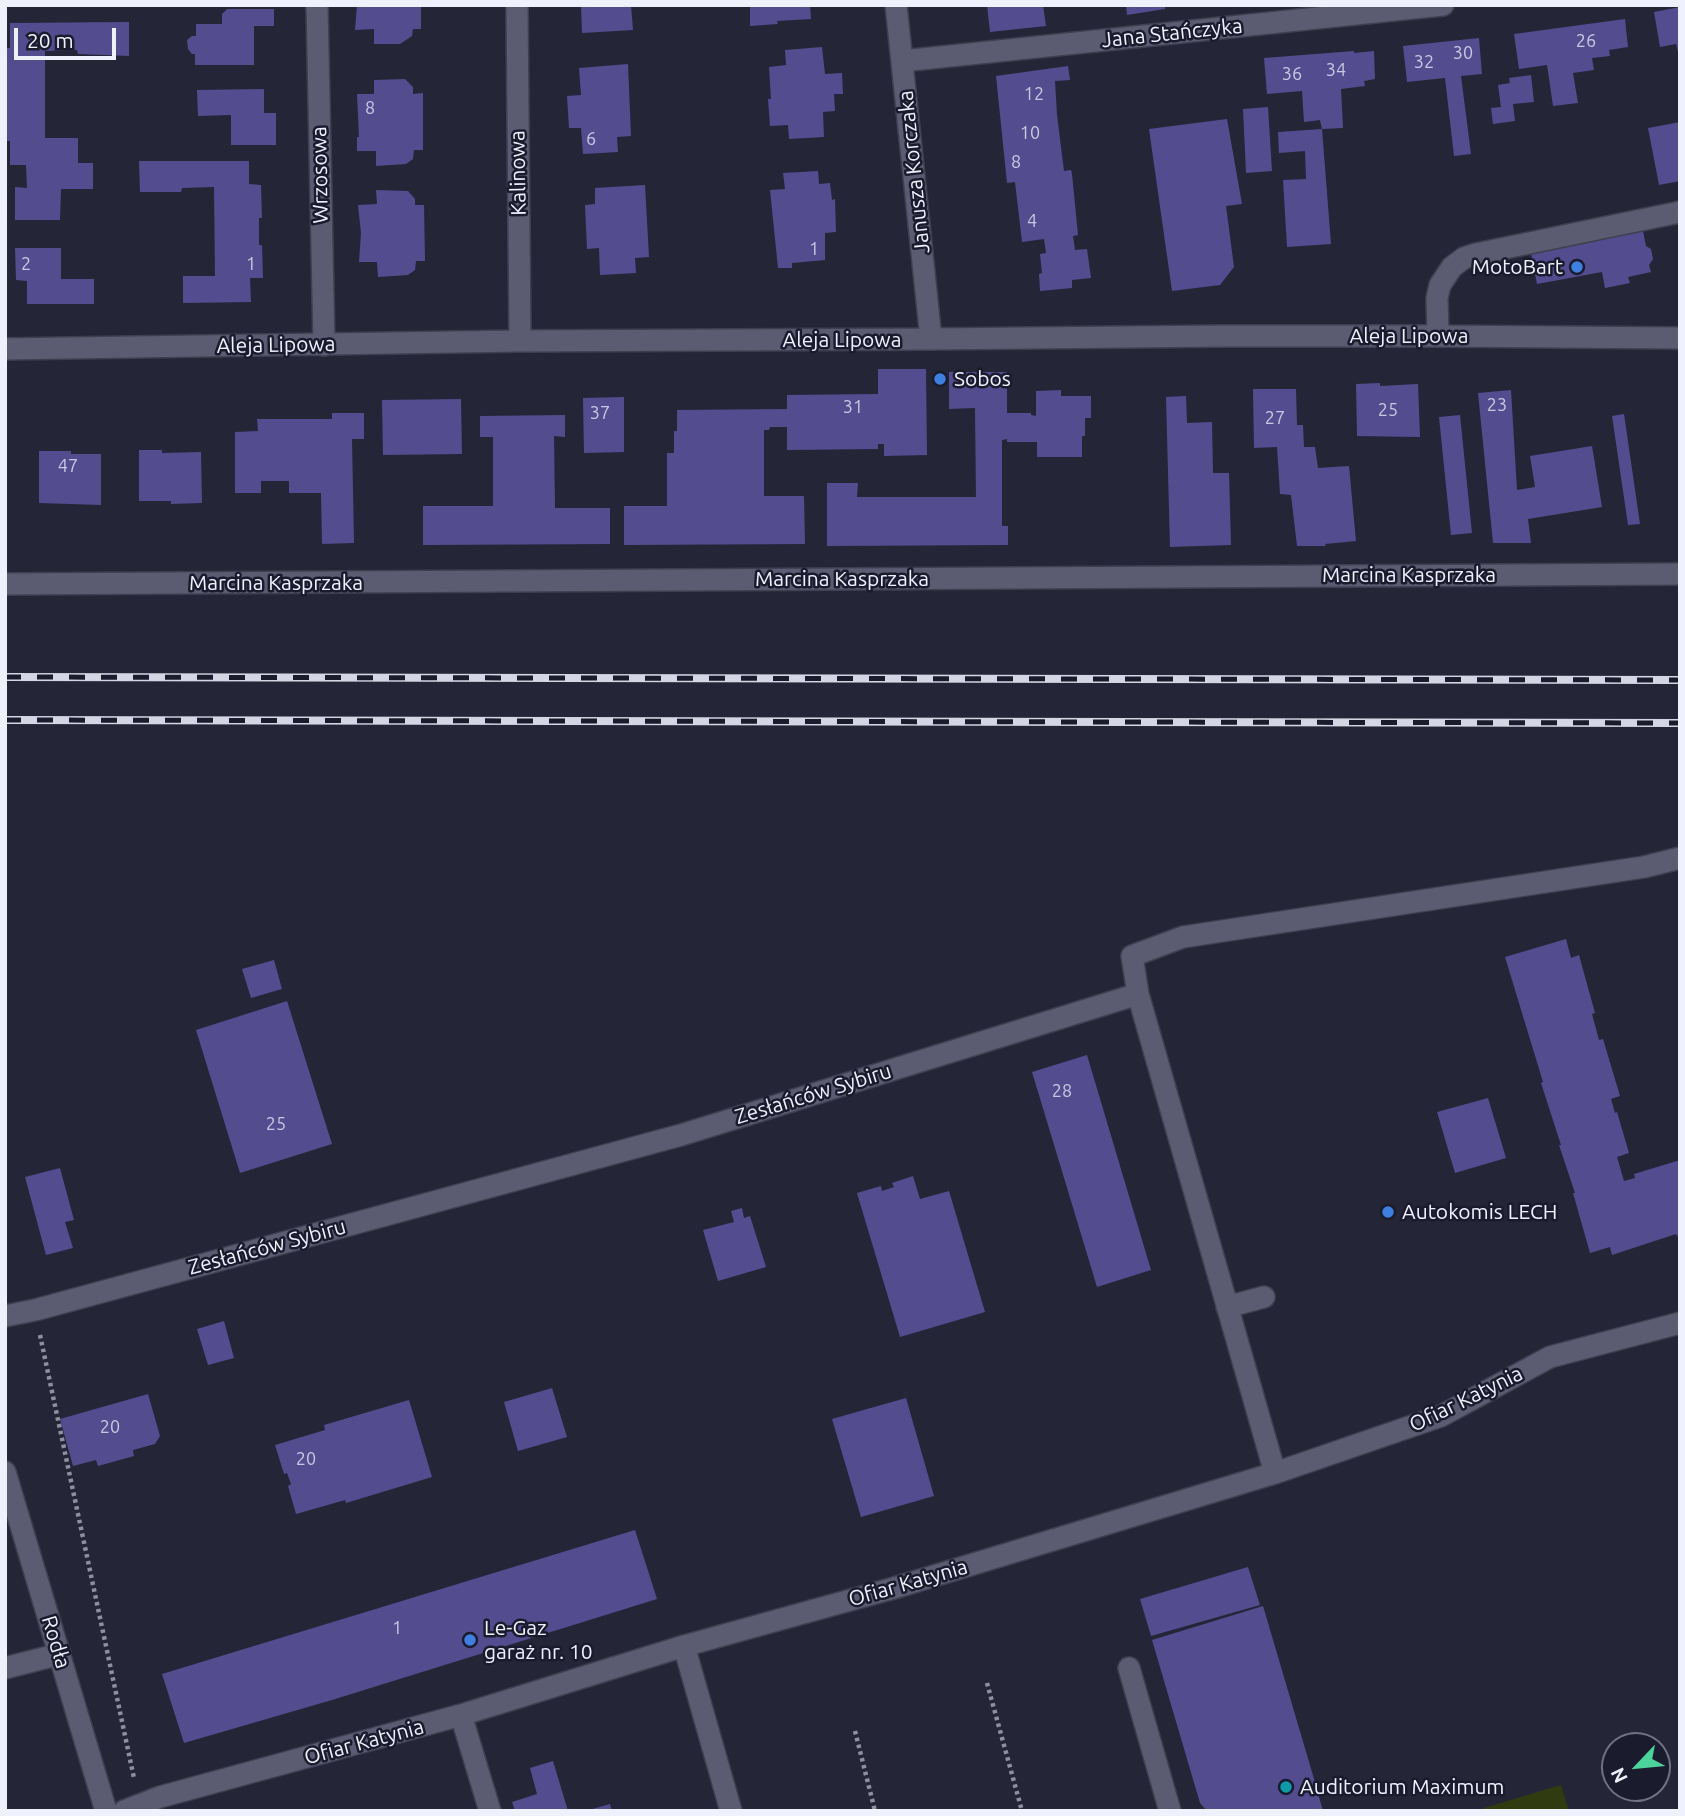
<!DOCTYPE html>
<meta charset="utf-8">
<style>
body{margin:0}
#map{position:relative;width:1685px;height:1816px;overflow:hidden;background:#252538;font-family:Ubuntu,sans-serif}
canvas{display:block}
.frame{position:absolute;inset:0;border:7px solid #f0f1fe;pointer-events:none}
.north{position:absolute;left:1601px;top:1732px;width:70px;height:70px;box-sizing:border-box;background:#1b1b2e;border:2px solid #707181;border-radius:50%;rotate:244deg;font-size:19px;font-weight:700;line-height:28px;text-align:center;color:#f0f1fe}
.north::after{content:'';display:block;margin:auto;width:24px;height:32px;background:#4cd39b;clip-path:polygon(50% 0,100% 100%,50% 72%,0 100%)}
.scale{position:absolute;left:14px;top:28px;width:102px;height:32px;box-sizing:border-box;border:4px solid #f0f1fe;border-top:0;padding-left:9px;font-size:21px;line-height:24px;white-space:nowrap;color:#f0f1fe;-webkit-text-stroke:5px #1b1b2e;paint-order:stroke}
</style>
<div id="map">
<canvas width="1685" height="1816"></canvas>
<div class="frame"></div>
<div class="north">N</div>
<div class="scale">20 m</div>
</div>
<script>
const ctx = document.querySelector('canvas').getContext('2d');
ctx.lineJoin = 'round';
function fill(path, color) { ctx.fillStyle = color; ctx.fill(path, 'evenodd'); }
const shape = rows => new Path2D(rows.map(r => 'M' + r).join(''));
function strokePath(path, color, width, dash) { ctx.strokeStyle = color; ctx.lineWidth = width; ctx.lineCap = dash ? 'butt' : 'round'; ctx.setLineDash(dash || []); ctx.stroke(path); }
function label(font, color, halo, rows, align = 'center') {
  ctx.font = font + ' Ubuntu,sans-serif'; ctx.lineWidth = 5; ctx.setLineDash([]); ctx.textBaseline = 'middle'; ctx.strokeStyle = halo; ctx.fillStyle = color; for (const [text, x, y, turn = 0] of rows) {
    ctx.save(); ctx.translate(x, y); ctx.rotate((+turn || 0) * Math.PI / 180); ctx.textAlign = isNaN(turn) ? turn : align; if (halo) ctx.strokeText(text, 0, 0); ctx.fillText(text, 0, 0); ctx.restore();
  }
}
fill(shape([
 [1561,1785,1569,1811,1474,1811]
]), '#303c0f');
fill(shape([
 [357,5,421,5,421,29,413,29,412,36,400,44,374,44,374,29,355,30],
 [581,5,631,5,633,30,582,33],
 [750,5,810,5,811,19,777,21,778,24,750,26],
 [987,5,1043,5,1046,26,990,32],
 [1126,5,1165,5,1165,9,1127,15],
 [1680,7,1680,55,1679,55,1676,44,1660,47,1654,12],
 [227,9,274,9,274,26,254,26,254,65,195,65,195,54,192,54,188,49,187,40,192,36,196,36,196,24,222,24,222,14],
 [1625,19,1628,47,1609,50,1610,56,1592,58,1594,70,1573,73,1578,103,1553,106,1547,65,1519,69,1514,34],
 [129,22,129,56,78,54,77,50,45,51,45,138,78,138,78,163,93,163,93,189,61,189,60,220,15,220,15,187,27,188,26,165,10,165,10,141,5,141,5,48,10,48,10,23],
 [1479,38,1482,74,1461,76,1471,154,1454,156,1445,78,1407,82,1403,46],
 [822,47,825,74,842,73,843,94,834,94,835,111,823,112,824,137,789,139,788,125,770,126,768,99,771,99,769,67,786,65,785,50],
 [1354,51,1354,53,1374,51,1375,79,1364,81,1365,86,1341,89,1343,128,1322,129,1320,120,1304,122,1302,91,1267,94,1264,58],
 [628,64,631,136,617,137,618,152,583,154,581,128,569,128,567,96,581,95,579,68],
 [1068,66,1070,80,1055,81,1057,115,1064,171,1071,170,1072,174,1078,235,1073,236,1075,250,1087,249,1091,278,1072,280,1072,288,1040,291,1039,274,1042,273,1040,254,1046,253,1044,239,1022,242,1015,182,1007,183,996,76],
 [1531,75,1534,102,1513,104,1515,121,1493,124,1491,108,1501,107,1498,85,1510,83,1509,78],
 [405,79,413,87,413,94,423,93,423,150,414,150,413,159,406,164,376,166,376,151,357,151,357,137,359,137,357,94,374,94,374,80],
 [264,89,264,113,276,113,276,145,231,145,231,115,198,116,197,90],
 [1268,107,1272,171,1246,173,1243,109],
 [1227,119,1242,204,1226,206,1234,267,1220,285,1172,291,1149,129],
 [1680,122,1680,181,1659,185,1648,128],
 [1322,129,1331,244,1287,247,1283,180,1306,179,1305,151,1279,153,1278,132],
 [139,161,249,161,249,184,261,185,262,218,259,218,259,245,262,245,263,278,250,278,251,302,183,303,183,276,215,276,214,187,182,188,181,192,140,192],
 [818,171,819,184,830,183,832,200,835,199,836,232,825,233,825,260,792,263,792,268,778,268,770,190,785,189,783,173],
 [645,185,649,257,635,258,636,273,600,275,599,248,587,249,585,205,595,204,595,188],
 [376,190,408,191,415,199,415,205,424,205,425,261,416,261,415,270,408,275,378,277,377,262,359,262,361,233,358,205,377,204],
 [1643,231,1646,246,1651,249,1653,259,1649,265,1651,272,1628,277,1630,283,1605,288,1602,272,1537,284,1531,253],
 [15,248,61,248,61,279,94,279,94,304,27,304,27,281,16,280],
 [878,369,926,369,927,455,884,456,884,444,878,444,878,449,787,450,787,427,770,427,769,430,764,430,764,496,804,496,805,544,624,545,624,506,667,506,667,453,674,453,674,431,677,431,677,410,787,409,787,395,878,394],
 [949,372,1007,372,1007,413,1031,413,1031,415,1036,416,1036,391,1061,390,1061,396,1091,396,1091,418,1085,418,1085,436,1082,436,1082,457,1037,457,1037,442,1007,442,1007,439,1002,440,1002,526,1008,526,1008,545,827,546,827,483,858,483,857,497,976,497,975,408,949,409],
 [1380,383,1380,386,1418,384,1420,437,1357,436,1356,384],
 [1253,389,1296,389,1297,425,1303,425,1304,447,1315,447,1318,468,1349,466,1356,541,1325,544,1326,546,1297,546,1291,495,1280,494,1277,447,1254,448],
 [1511,390,1517,490,1535,487,1530,456,1592,446,1602,507,1528,519,1531,543,1493,543,1478,393],
 [1186,396,1187,423,1212,422,1213,473,1229,473,1231,545,1170,547,1166,397],
 [624,397,624,452,584,453,583,398],
 [461,399,462,454,383,455,382,400],
 [332,413,364,413,364,439,352,439,354,543,322,544,321,493,289,493,289,481,261,481,261,493,235,493,235,432,258,431,257,419,332,419],
 [1624,414,1640,524,1628,525,1612,416],
 [565,415,565,437,554,436,555,508,610,508,610,544,423,545,423,506,493,506,493,437,480,437,480,416],
 [1460,415,1472,533,1451,535,1439,417],
 [139,450,162,450,162,453,201,452,202,503,171,504,171,501,139,501],
 [39,451,71,451,71,454,101,454,101,505,39,503],
 [1566,939,1571,958,1579,955,1595,1013,1592,1014,1599,1040,1603,1039,1620,1096,1611,1099,1615,1113,1617,1112,1629,1153,1617,1157,1624,1181,1635,1178,1634,1174,1680,1160,1680,1235,1677,1236,1676,1234,1612,1255,1610,1247,1590,1253,1573,1193,1575,1193,1559,1145,1561,1145,1541,1083,1543,1082,1505,957],
 [274,960,282,989,251,998,242,969],
 [287,1001,332,1144,240,1173,196,1030],
 [1087,1055,1151,1270,1097,1287,1032,1072],
 [1488,1098,1506,1158,1455,1173,1437,1112],
 [60,1168,74,1220,65,1222,73,1248,46,1255,25,1177],
 [913,1176,920,1199,949,1191,985,1312,900,1337,857,1193,881,1186,882,1191,894,1187,892,1183],
 [742,1208,744,1218,750,1216,766,1267,718,1281,703,1230,734,1222,731,1211],
 [224,1321,234,1358,208,1365,197,1329],
 [552,1388,567,1437,518,1451,504,1402],
 [148,1394,160,1436,155,1444,133,1450,134,1456,98,1466,96,1460,73,1466,60,1419],
 [906,1398,934,1496,861,1517,832,1419],
 [409,1400,432,1477,346,1503,345,1500,296,1514,288,1486,291,1484,287,1473,284,1474,275,1445,325,1430,324,1425],
 [635,1530,657,1599,332,1700,184,1743,162,1674],
 [1248,1567,1260,1605,1151,1636,1140,1599],
 [1263,1606,1312,1772,1323,1811,1207,1811,1200,1803,1152,1640],
 [553,1761,568,1811,515,1811,512,1802,537,1794,530,1768],
 [610,1804,612,1811,589,1811,589,1810]
]), '#534d8f');
const minor = shape([
 [317,5,324,345],
 [517,5,520,341],
 [896,5,931,339],
 [902,61,1443,5],
 [1438,336,1437,298,1440,285,1452,267,1464,258,1476,254,1680,212],
 [5,349,520,341,931,339,1224,336,1438,336,1680,338],
 [5,584,1680,574],
 [1138,994,1132,956,1183,937,1644,867,1680,858],
 [1227,1307,1264,1297],
 [5,1316,35,1310,681,1135,1138,994,1275,1473],
 [5,1472,106,1811],
 [684,1646,731,1811],
 [5,1668,60,1654],
 [1129,1668,1170,1811],
 [461,1715,490,1811],
 [124,1811,160,1797,461,1715,684,1646,894,1588,1275,1473,1441,1416,1550,1357,1680,1323]
]);
strokePath(minor, '#403f50', 24);
strokePath(shape([
 [40,1335,134,1778],
 [987,1683,1022,1811],
 [855,1731,875,1811]
]), '#8e8f9f', 4.5, [3.5, 3.5]);
strokePath(minor, '#5b5b72', 21);
const rail = shape([
 [5,677,1680,680],
 [5,720,1680,723]
]);
strokePath(rail, '#d5d6e3', 8);
strokePath(rail, '#1b1b2e', 5, [16]);
for (const [x, y, r, color] of [
 [1577,267,7,"#3f7fe0"],
 [940,379,7,"#3f7fe0"],
 [1388,1212,7,"#3f7fe0"],
 [470,1640,7,"#3f7fe0"],
 [1286,1787,7,"#0f9aa8"]
]) { const dot = new Path2D(); dot.arc(x, y, r, 0, 2 * Math.PI); ctx.fillStyle = color; ctx.fill(dot); strokePath(dot, '#1b1b2e', 2.5); }
label('18px', '#c9c8e2', null, [
 ["26",1586,41],
 ["30",1463,53],
 ["32",1424,62],
 ["34",1336,70],
 ["36",1292,74],
 ["12",1034,94],
 ["8",370,108],
 ["10",1030,133],
 ["6",591,139],
 ["8",1016,162],
 ["4",1032,221],
 ["1",814,249],
 ["2",26,264],
 ["1",251,264],
 ["23",1497,405],
 ["31",853,407],
 ["25",1388,410],
 ["37",600,413],
 ["27",1275,418],
 ["47",68,466],
 ["28",1062,1091],
 ["25",276,1124],
 ["20",110,1427],
 ["20",306,1459],
 ["1",397,1628]
]);
label('21px', '#f0f1fe', '#1b1b2e', [
 ["Jana Stańczyka",1172,33,-6],
 ["Janusza Korczaka",914,172,-96],
 ["Kalinowa",518,173,-91],
 ["Wrzosowa",320,175,-91],
 ["Aleja Lipowa",1409,336],
 ["Aleja Lipowa",842,340],
 ["Aleja Lipowa",276,345,-1],
 ["Marcina Kasprzaka",1409,575],
 ["Marcina Kasprzaka",842,579],
 ["Marcina Kasprzaka",276,583],
 ["Zesłańców Sybiru",813,1094,-17],
 ["Zesłańców Sybiru",267,1247,-15],
 ["Ofiar Katynia",1466,1399,-26],
 ["Ofiar Katynia",908,1583,-16],
 ["Rodła",56,1642,73],
 ["Ofiar Katynia",364,1742,-15]
]);
label('21px', '#f0f1fe', '#1b1b2e', [
 ["MotoBart",1563,267,"right"],
 ["Sobos",954,379],
 ["Autokomis LECH",1402,1212],
 ["Le-Gaz",484,1628],
 ["garaż nr. 10",484,1652],
 ["Auditorium Maximum",1300,1787]
], 'left');
</script>
